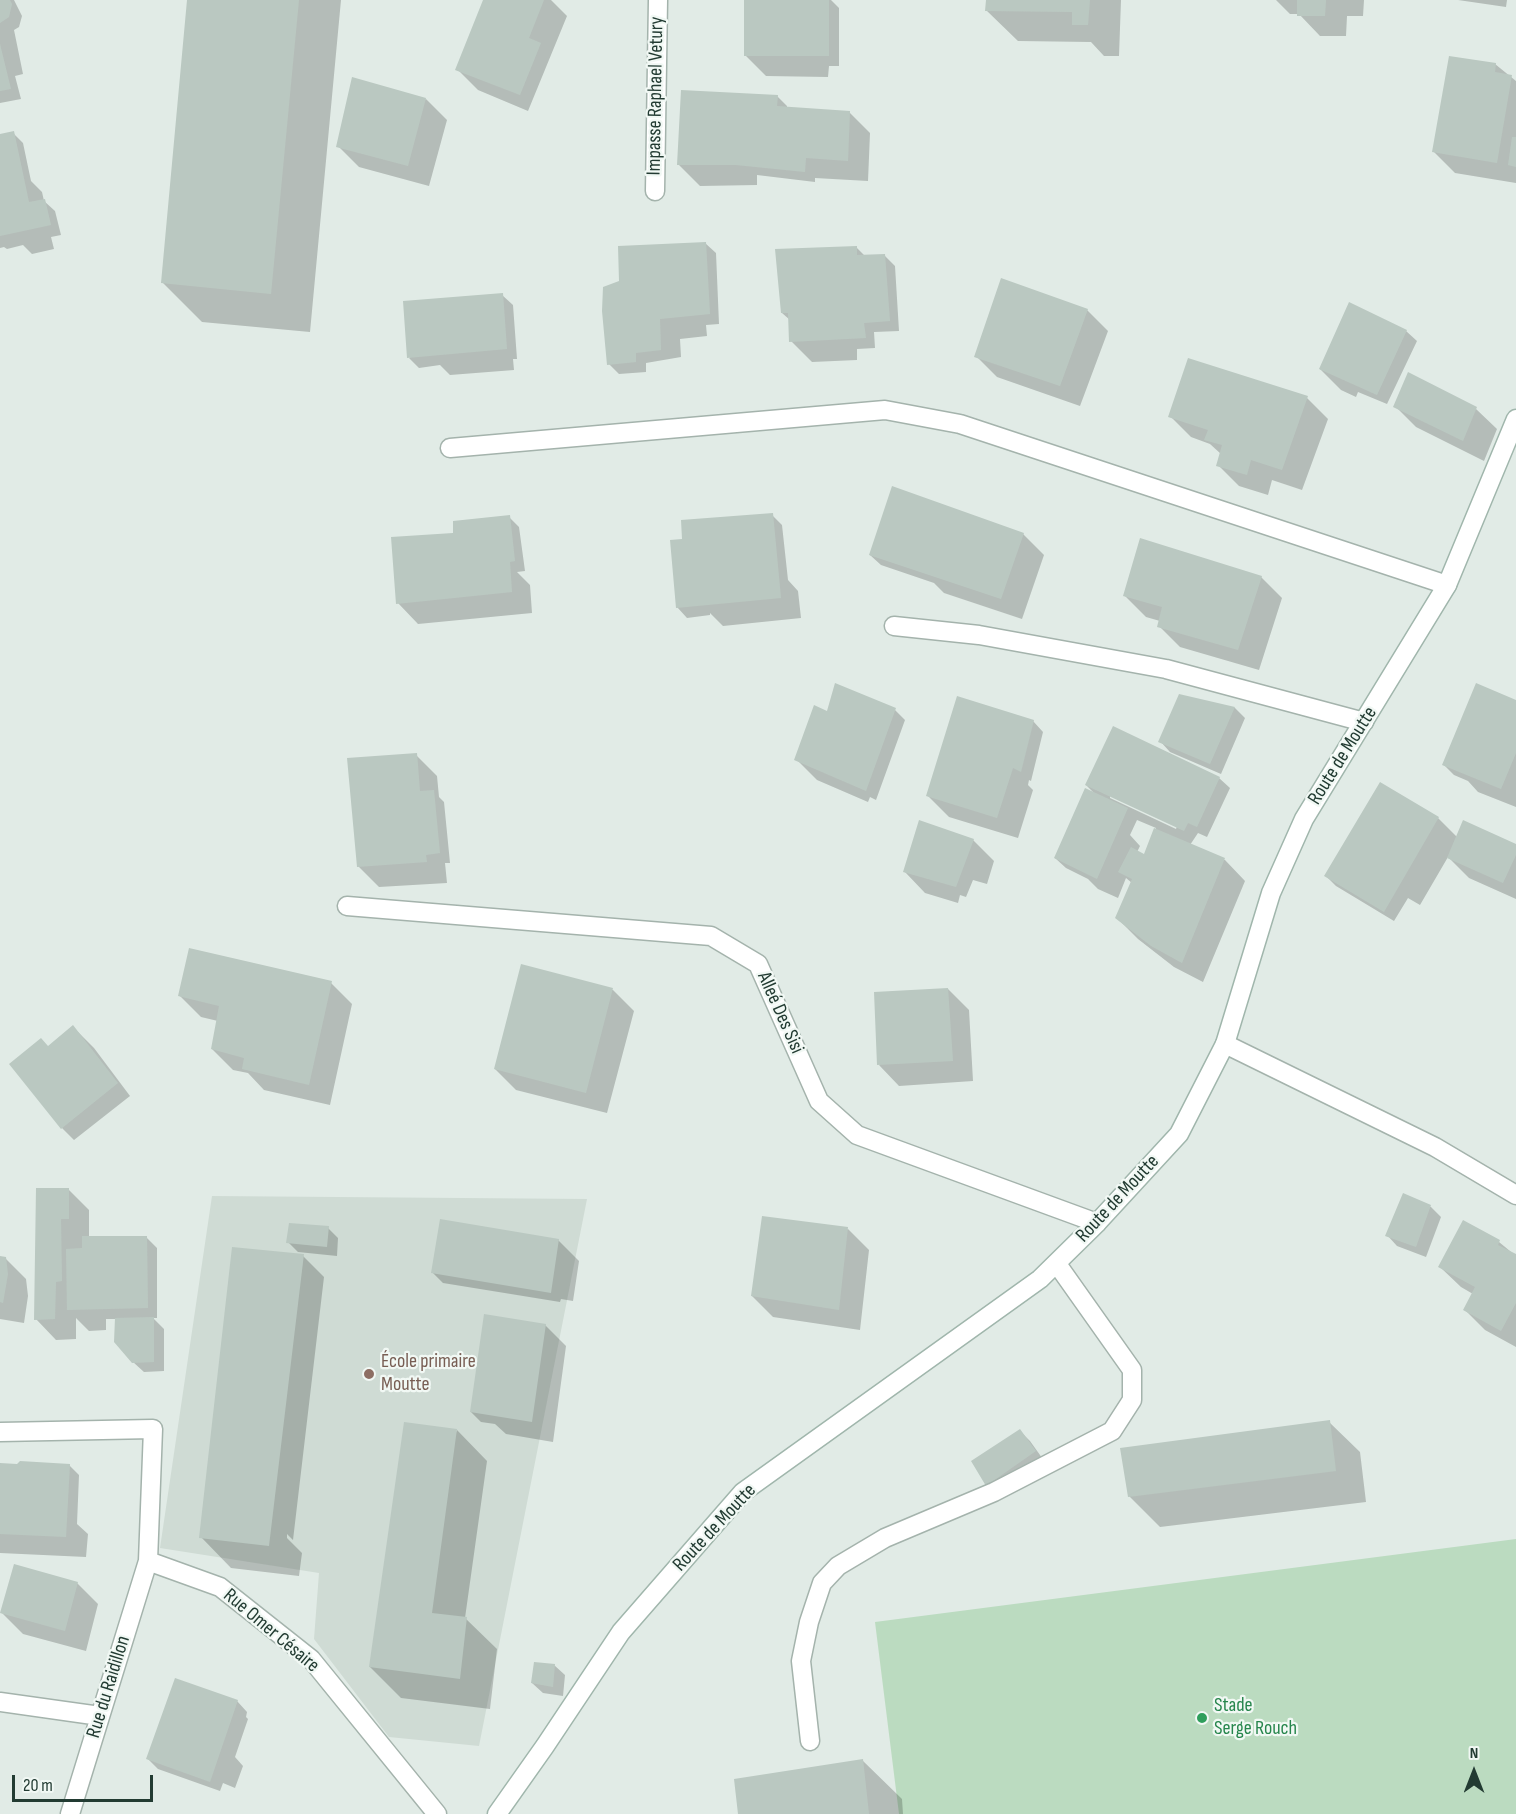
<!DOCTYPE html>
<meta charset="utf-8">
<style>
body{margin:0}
#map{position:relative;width:1516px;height:1814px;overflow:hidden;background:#e1ebe6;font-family:"Sofia Sans Condensed",sans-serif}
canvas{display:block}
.north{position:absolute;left:1444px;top:1742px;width:60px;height:60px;-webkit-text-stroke:4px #f1f8f4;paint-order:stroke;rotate:0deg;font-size:16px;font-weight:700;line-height:24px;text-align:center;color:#223b32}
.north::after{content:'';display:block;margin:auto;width:21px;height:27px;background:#223b32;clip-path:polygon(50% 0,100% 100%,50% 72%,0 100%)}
.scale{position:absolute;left:12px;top:1775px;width:141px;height:27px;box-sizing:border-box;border:3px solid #223b32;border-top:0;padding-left:8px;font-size:18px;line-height:21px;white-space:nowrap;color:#223b32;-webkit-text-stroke:4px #f1f8f4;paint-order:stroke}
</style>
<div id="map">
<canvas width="1516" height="1814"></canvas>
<div class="north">N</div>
<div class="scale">20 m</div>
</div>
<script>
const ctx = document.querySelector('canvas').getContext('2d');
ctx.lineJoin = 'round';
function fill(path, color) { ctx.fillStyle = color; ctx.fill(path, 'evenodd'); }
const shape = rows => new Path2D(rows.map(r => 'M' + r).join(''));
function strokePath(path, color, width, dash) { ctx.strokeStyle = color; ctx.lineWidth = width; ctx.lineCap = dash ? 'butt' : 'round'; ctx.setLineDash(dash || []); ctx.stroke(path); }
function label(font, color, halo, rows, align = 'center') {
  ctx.font = font + ' "Sofia Sans Condensed",sans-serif'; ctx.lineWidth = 4.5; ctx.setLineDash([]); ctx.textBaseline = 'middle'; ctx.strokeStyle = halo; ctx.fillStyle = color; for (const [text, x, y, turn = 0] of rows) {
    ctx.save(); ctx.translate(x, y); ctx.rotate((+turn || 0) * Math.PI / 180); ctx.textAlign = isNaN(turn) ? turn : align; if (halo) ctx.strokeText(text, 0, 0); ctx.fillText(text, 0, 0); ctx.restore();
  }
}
fill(shape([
 [212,1196,587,1199,479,1746,389,1737,314,1639,319,1573,160,1548]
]), '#cfdbd4');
fill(shape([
 [1516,1539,1516,1814,899,1814,875,1622]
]), '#bbdbc0');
fill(shape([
 [0,0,14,0,22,16,19,27,14,30,23,74,15,76,21,99,0,103],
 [189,0,341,0,310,332,202,322,162,282],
 [484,0,551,0,567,16,528,111,478,90,457,69],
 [746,0,831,0,839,8,839,66,829,66,828,77,766,76,745,55],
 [987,0,1121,0,1119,56,1104,56,1091,42,1018,41,987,11],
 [1276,0,1364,0,1363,16,1347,16,1346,36,1320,36,1299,14,1290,14],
 [1458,0,1507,0,1506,7],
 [1495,64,1516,81,1516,183,1455,173,1434,152],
 [777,96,787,106,787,109,849,112,870,133,868,181,815,178,815,182,757,175,757,185,700,186,679,165],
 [426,99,447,120,429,186,359,167,338,146],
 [13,133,23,143,31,181,42,192,44,201,55,211,61,235,51,237,54,249,32,254,23,245,7,249,4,247,0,248,0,136],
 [705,243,716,253,719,324,706,325,707,336,680,339,681,357,646,363,646,372,619,374,609,364,620,282],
 [856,247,865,256,885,256,895,266,899,331,874,332,875,348,857,349,857,360,812,362,791,341,790,320,782,313],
 [502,295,513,305,517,359,513,359,514,370,450,375,440,365,419,368,409,358],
 [1087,310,1108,331,1080,406,997,377,976,356],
 [1406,331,1417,341,1387,404,1358,392,1356,397,1341,390,1320,369],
 [1307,398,1328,419,1302,490,1272,480,1268,495,1239,486,1218,465,1221,454,1210,444,1191,437,1170,416],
 [1395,406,1476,409,1497,429,1484,461,1416,427],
 [772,515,782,525,788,580,798,591,801,618,723,626,710,613,710,615,687,618,677,607,683,540],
 [509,517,519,527,525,571,517,572,530,585,532,613,418,624,398,603,454,533],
 [1023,534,1044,555,1022,619,944,593,934,583,881,565,870,555],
 [1261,577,1282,598,1259,670,1180,647,1159,626,1160,621,1146,617,1125,596],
 [1180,696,1235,708,1245,718,1221,774,1170,752,1160,741],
 [1516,701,1516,807,1478,792,1468,781,1454,775,1444,765],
 [895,710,905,720,876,800,870,797,868,802,817,780,796,759,828,714],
 [1033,721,1043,732,1031,781,1029,780,1028,785,1033,790,1018,838,949,817,928,796],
 [416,755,437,776,439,797,444,802,450,863,445,863,447,883,379,887,358,866],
 [1219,778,1230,788,1207,837,1198,833,1190,845,1225,860,1245,881,1203,982,1174,967,1138,939,1117,918,1132,883,1126,878,1118,898,1098,889,1088,879,1066,868,1055,858,1096,795,1086,785],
 [1110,795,1177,826,1176,829,1110,798],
 [1137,820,1156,828,1144,856,1137,852,1140,846,1130,835],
 [1438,818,1457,837,1516,846,1516,899,1469,878,1448,857,1420,905,1408,898,1394,921,1336,886,1326,876],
 [973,840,994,861,987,884,973,880,966,897,960,895,958,903,925,893,905,872],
 [522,966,613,990,634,1011,607,1113,516,1090,495,1069],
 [331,983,352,1004,330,1105,264,1090,248,1073,233,1070,212,1049,218,1021,201,1017,180,996],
 [948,989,969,1010,973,1081,899,1086,879,1065],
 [73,1027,94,1048,130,1096,74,1140,62,1128,48,1048],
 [68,1189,89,1210,89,1237,146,1237,157,1248,157,1318,153,1318,164,1329,164,1371,144,1372,133,1362,117,1319,106,1319,106,1330,89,1331,76,1318,76,1339,56,1340,36,1319],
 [1404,1195,1431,1207,1441,1217,1426,1257,1397,1246,1387,1235],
 [1464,1222,1499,1242,1516,1256,1516,1347,1485,1330,1464,1309,1473,1294,1461,1287,1440,1267],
 [328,1228,338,1238,337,1256,298,1252,288,1242],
 [848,1229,869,1250,860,1330,773,1317,752,1296],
 [558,1240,579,1261,573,1301,561,1299,560,1302,443,1283,433,1273],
 [303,1256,324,1277,293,1540,287,1534,287,1538,302,1553,299,1576,231,1568,201,1537],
 [0,1257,5,1258,26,1279,28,1296,24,1323,0,1319],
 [545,1325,566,1346,553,1442,506,1434,495,1424,481,1422,471,1412],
 [1329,1422,1360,1452,1366,1502,1160,1527,1129,1496],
 [457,1430,487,1461,465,1618,497,1649,490,1709,401,1698,370,1667],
 [1020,1431,1030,1441,1045,1462,987,1485,973,1461],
 [0,1465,69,1465,79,1475,77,1524,88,1534,86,1557,0,1553],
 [77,1583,98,1604,86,1651,23,1634,2,1613],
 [554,1665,565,1675,563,1696,543,1693,532,1683],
 [237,1701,247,1712,246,1717,248,1719,235,1757,243,1766,235,1788,223,1783,220,1791,158,1769,148,1759],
 [862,1760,902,1799,903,1814,739,1814]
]), '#0003');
fill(shape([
 [0,0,10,0,12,4,9,17,0,23],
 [187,0,299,0,271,294,161,283],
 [483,0,544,0,529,38,541,43,520,95,455,70],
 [744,0,829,0,829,56,744,56],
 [986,0,1090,0,1088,25,1072,25,1072,12,985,11],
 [1297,0,1326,0,1325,16,1297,16],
 [0,44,11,89,0,91],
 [1449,56,1496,63,1495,72,1512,75,1497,163,1432,152],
 [352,77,426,98,408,166,336,147],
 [681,90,778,95,777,106,850,111,848,161,806,158,805,172,736,165,677,165],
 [14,131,29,202,45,199,51,225,0,236,0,134],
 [1512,137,1516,137,1516,167,1508,165],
 [706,242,710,314,660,319,661,350,636,353,636,362,607,365,602,311,603,287,619,281,618,246],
 [857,246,857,255,885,254,890,321,864,323,866,338,789,342,788,313,781,313,775,249],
 [1001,278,1088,309,1060,386,974,357],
 [503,293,507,349,407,358,403,301],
 [1349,302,1407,330,1377,395,1319,369],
 [1188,358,1308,396,1282,470,1251,460,1247,475,1216,466,1222,445,1204,440,1208,430,1168,417],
 [1408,372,1477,407,1463,441,1393,407],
 [892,486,1024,533,1001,599,869,555],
 [773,513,781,598,676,608,670,540,682,539,681,520],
 [510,515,515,561,510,562,512,592,396,604,391,537,453,533,453,521],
 [1140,538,1262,576,1238,650,1157,627,1162,607,1123,596],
 [835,683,896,708,866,791,794,760,814,705,827,711],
 [1476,683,1516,700,1516,753,1501,789,1442,765],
 [1179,694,1235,707,1210,764,1158,742],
 [957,696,1034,720,1021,772,1013,768,997,818,926,796],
 [1113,726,1220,777,1197,827,1188,823,1184,831,1085,785],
 [417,753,420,791,434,790,440,853,426,855,427,862,357,867,347,758],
 [1380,782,1439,817,1384,912,1324,876],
 [1085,788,1128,808,1097,879,1054,858],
 [919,820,974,839,956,887,903,872],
 [1463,820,1516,844,1516,855,1503,883,1447,858],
 [1154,828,1225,858,1182,963,1151,946,1115,918,1132,879,1118,872,1131,847,1144,854],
 [189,948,332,981,309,1085,242,1069,244,1058,211,1049,219,1006,178,996],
 [521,964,613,988,586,1093,494,1069],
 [948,988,953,1061,877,1065,874,992],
 [73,1025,118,1083,61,1129,9,1064,41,1038,48,1046],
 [36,1188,69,1188,69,1219,61,1219,62,1281,56,1282,55,1319,34,1320],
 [1403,1193,1431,1205,1416,1247,1385,1236],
 [762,1216,848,1227,839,1310,751,1296],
 [440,1219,559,1239,551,1293,431,1273],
 [1463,1220,1500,1240,1498,1245,1516,1254,1516,1303,1501,1331,1463,1310,1475,1287,1438,1267],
 [289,1223,329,1226,327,1247,286,1243],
 [82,1236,147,1236,148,1308,67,1310,66,1249,82,1248],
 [232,1247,304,1254,269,1546,199,1538],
 [0,1256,6,1257,8,1274,3,1303,0,1302],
 [484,1314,546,1324,532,1422,470,1412],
 [154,1317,154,1362,132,1363,114,1342,115,1318],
 [1330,1420,1336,1471,1128,1497,1120,1448],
 [404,1422,457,1429,432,1613,467,1617,460,1679,369,1667],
 [1020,1429,1036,1451,986,1486,971,1461],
 [20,1461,70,1464,66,1537,0,1534,0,1463,17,1464],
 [14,1564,78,1582,65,1631,0,1613],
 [534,1662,555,1664,553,1687,531,1683],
 [175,1678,238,1700,210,1782,146,1759],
 [863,1759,869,1814,738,1814,734,1779]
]), '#bac8c1');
const lane = shape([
 [347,906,711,936,758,964,819,1101,857,1135,1097,1223],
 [1225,1044,1435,1147,1516,1195],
 [810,1741,801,1661,809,1622,822,1583,838,1566,885,1538,994,1492,1112,1431,1132,1400,1132,1370,1057,1264]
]);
const street = shape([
 [655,191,658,0],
 [450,448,885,410,960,424,1447,585],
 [894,626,979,635,1166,669,1364,722],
 [0,1432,153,1429,148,1561,220,1587,311,1659,437,1814],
 [0,1702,100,1716],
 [70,1814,148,1561]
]);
const secondary = shape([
 [497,1814,545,1746,621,1632,743,1492,1040,1279,1097,1223,1179,1134,1225,1044,1271,893,1304,819,1447,585,1516,419]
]);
strokePath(lane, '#a4b3ac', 21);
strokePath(street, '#a4b3ac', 21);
strokePath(secondary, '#a0b6ac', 21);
strokePath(lane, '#fff', 18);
strokePath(street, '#fff', 18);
strokePath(secondary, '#fff', 18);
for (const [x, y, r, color] of [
 [369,1374,6,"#8d6e63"],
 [1202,1718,6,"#2e9e5b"]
]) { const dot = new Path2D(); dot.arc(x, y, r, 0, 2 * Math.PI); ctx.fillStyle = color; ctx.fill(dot); strokePath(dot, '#f1f8f4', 2); }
label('20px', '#223b32', '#f1f8f4', [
 ["Impasse Raphael Vetury",656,96,-89],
 ["Route de Moutte",1343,756,-58],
 ["Alleé Des Sisi",780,1013,66],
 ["Route de Moutte",1118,1199,-47],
 ["Route de Moutte",715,1528,-47],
 ["Rue Omer Césaire",271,1631,40],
 ["Rue du Raidillon",109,1687,-73]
]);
label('20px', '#785e54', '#f1f8f4', [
 ["École primaire",381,1362],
 ["Moutte",381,1385]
], 'left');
label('20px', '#27864d', '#f1f8f4', [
 ["Stade",1214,1706],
 ["Serge Rouch",1214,1729]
], 'left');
</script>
